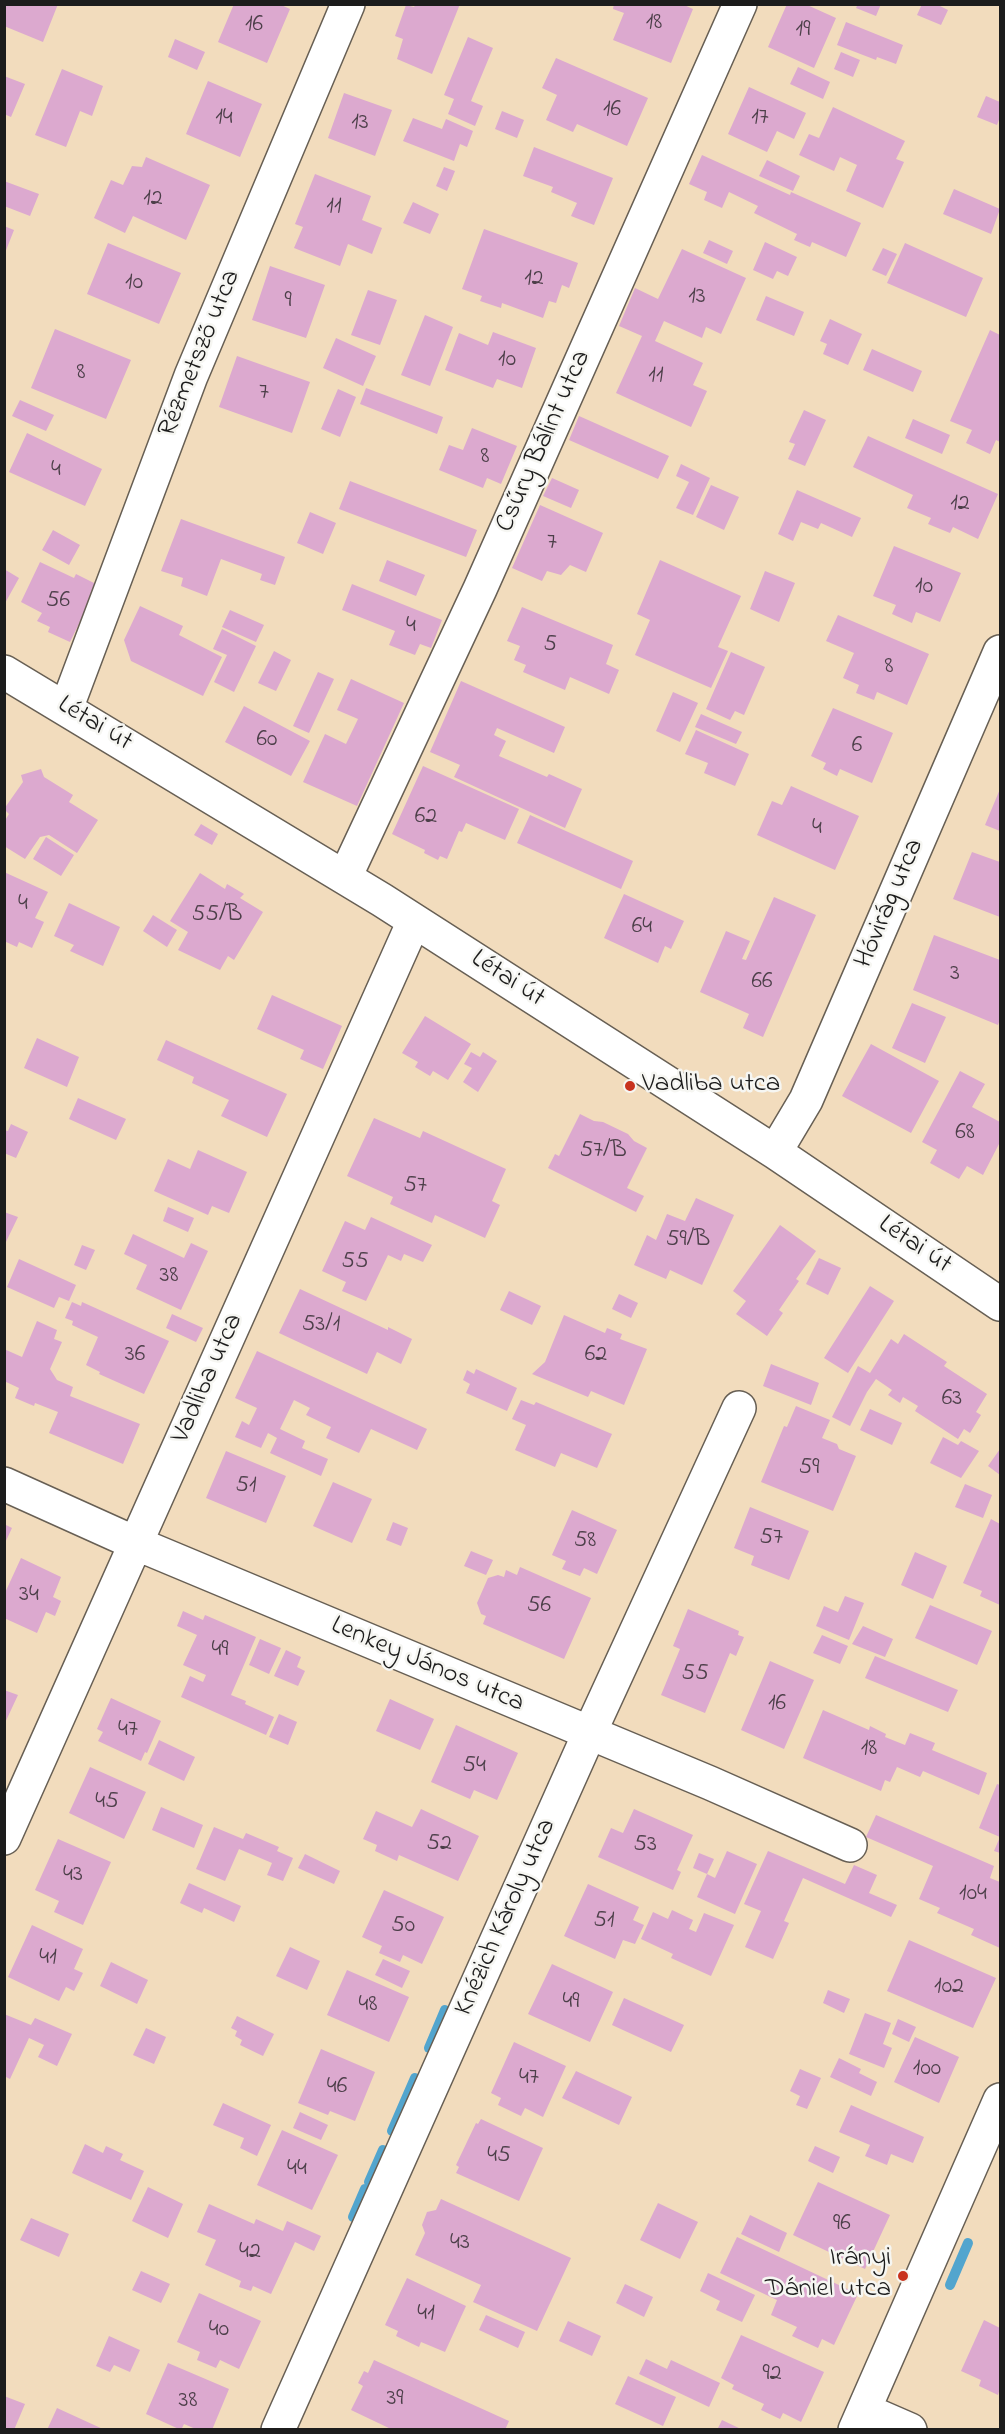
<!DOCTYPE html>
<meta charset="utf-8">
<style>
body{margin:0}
#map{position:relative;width:1005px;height:2434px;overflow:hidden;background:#f2dcbd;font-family:"Indie Flower",sans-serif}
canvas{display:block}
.frame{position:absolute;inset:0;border:6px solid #1c1c1c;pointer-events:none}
</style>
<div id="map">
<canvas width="1005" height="2434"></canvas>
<div class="frame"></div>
</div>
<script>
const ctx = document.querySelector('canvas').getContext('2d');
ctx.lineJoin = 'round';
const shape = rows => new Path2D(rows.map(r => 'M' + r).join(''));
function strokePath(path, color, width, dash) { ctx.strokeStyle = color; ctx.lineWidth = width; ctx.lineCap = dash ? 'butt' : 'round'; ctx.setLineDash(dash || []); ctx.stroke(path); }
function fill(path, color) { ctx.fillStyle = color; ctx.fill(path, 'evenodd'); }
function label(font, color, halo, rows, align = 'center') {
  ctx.font = font + ' "Indie Flower",sans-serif'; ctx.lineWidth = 5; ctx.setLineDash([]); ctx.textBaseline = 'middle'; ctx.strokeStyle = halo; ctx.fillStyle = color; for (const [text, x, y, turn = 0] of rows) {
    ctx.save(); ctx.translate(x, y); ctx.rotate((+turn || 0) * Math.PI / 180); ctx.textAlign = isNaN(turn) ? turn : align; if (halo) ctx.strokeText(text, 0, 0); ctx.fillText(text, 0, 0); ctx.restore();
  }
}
strokePath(shape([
 [429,2048,445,2010],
 [392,2131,415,2078],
 [369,2182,383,2150],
 [353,2217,365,2189],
 [950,2285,968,2243]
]), '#52a5ce', 10);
fill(shape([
 [4,4,58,4,43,42,4,26],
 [234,4,279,4,290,9,267,63,218,42],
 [416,4,460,4,432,74,397,59,403,39,395,36,406,5,414,7],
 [614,4,682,4,693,9,671,63,613,40,624,13,613,9],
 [787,4,805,4,836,18,814,68,768,47],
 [858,4,881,4,876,16,856,8],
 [922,4,936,4,948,10,941,25,917,15],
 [846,22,903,45,896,64,877,57,876,60,837,45],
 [468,37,493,48,471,101,483,106,475,126,448,114,454,99,444,95],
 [175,39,205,52,197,70,168,57],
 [841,52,860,60,853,77,834,69],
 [556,58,648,98,627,146,577,124,573,132,546,120,557,95,542,88],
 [798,67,830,82,823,99,790,84],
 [62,69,103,86,92,116,80,111,66,147,35,135],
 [4,76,25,84,11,117,4,114],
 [208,81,262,104,240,157,186,134],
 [749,87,806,113,794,139,777,131,767,152,728,134],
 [344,93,392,110,375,156,328,138],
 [986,96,1000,102,1000,117,997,125,977,117],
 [833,107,905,141,896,159,904,162,883,208,846,191,857,165,840,157,834,171,799,155,809,134,819,138],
 [502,111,524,120,517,138,495,129],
 [413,118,442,129,446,119,473,131,467,147,460,144,454,161,403,141],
 [534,147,613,178,594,225,571,216,577,203,551,192,553,187,523,176],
 [702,155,790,195,791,192,861,223,846,257,812,242,810,247,794,240,797,234,754,213,758,206,729,192,722,208,704,200,707,192,689,184],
 [146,157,210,185,186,240,133,216,125,233,94,218,111,180,123,185,132,166,142,167],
 [767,160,800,176,793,191,759,176],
 [444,167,455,171,447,191,436,186],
 [315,174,371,196,362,220,382,228,372,254,348,244,340,266,294,248,303,227,295,224],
 [4,181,39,194,30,216,4,206],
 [954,189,1000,209,991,234,943,214],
 [413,202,439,214,430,234,403,223],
 [4,226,14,230,5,253,4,253],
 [484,229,578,263,569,288,562,285,556,303,549,301,543,318,502,303,501,308,480,301,482,296,462,289],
 [709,240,733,251,727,264,703,253],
 [765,242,797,257,788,276,777,271,773,279,753,270],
 [108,243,181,273,159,324,87,294],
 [905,243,983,278,966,317,887,283],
 [883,248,897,254,886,276,872,270],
 [682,249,746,278,721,334,706,327,702,338,664,321,655,341,703,363,693,385,707,391,691,427,616,393,642,336,619,326,635,288,658,299],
 [270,266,325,285,306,338,252,320],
 [368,290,397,300,380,345,351,335],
 [766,296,804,312,794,336,756,320],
 [425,315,453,327,430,386,401,375],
 [830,319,862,334,848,365,823,354,827,344,820,341],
 [55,329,131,360,106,419,31,388],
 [990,330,1000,335,1000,442,996,440,990,454,966,443,972,430,950,421],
 [493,332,536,348,522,388,497,379,493,388,445,370,459,333,488,345],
 [336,338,376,356,363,386,323,368],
 [872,349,922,371,913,392,863,370],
 [237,356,310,382,292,433,219,407],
 [366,388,443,417,437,434,360,404],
 [338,389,356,397,340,437,321,429],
 [20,400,54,415,46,431,12,416],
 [804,410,826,420,805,466,788,459,795,444,789,442],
 [579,416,669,456,658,479,569,440],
 [913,419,950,435,942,454,905,438],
 [472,428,517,446,501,484,487,478,483,488,439,470,449,445,463,450],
 [27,433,102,469,85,506,9,472],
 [868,436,998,494,978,539,953,527,950,533,928,524,931,518,907,508,913,495,853,467],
 [681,464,710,478,693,515,676,508,689,482,676,476],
 [552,478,579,490,571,508,543,496],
 [350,481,477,530,466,557,339,509],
 [711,485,739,497,724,530,696,517],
 [797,490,861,518,852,537,821,523,818,529,801,522,793,541,778,534],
 [540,505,603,533,586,572,570,565,561,575,547,571,542,581,512,568],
 [310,512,336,523,323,554,297,543],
 [181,519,285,557,275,585,260,580,262,574,221,559,207,596,181,586,183,578,161,571],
 [53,530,80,545,69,565,42,550],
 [894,546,961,573,940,622,916,612,912,623,892,614,896,605,873,596],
 [387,560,425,575,416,596,379,581],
 [660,560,741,596,718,647,728,651,711,688,635,655,650,620,637,614],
 [40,562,74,578,76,574,98,585,70,642,48,632,50,627,37,621,42,613,21,602],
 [4,569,19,578,4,605],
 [765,571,795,583,779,622,750,609],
 [352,584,442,620,431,648,420,644,415,655,389,645,395,631,342,610],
 [140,606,183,626,179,635,222,657,203,696,131,661,124,640],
 [522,607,613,645,606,664,619,670,609,694,570,677,565,690,523,672,526,665,514,660,520,646,507,641],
 [230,610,264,625,256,642,222,627],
 [838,615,929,654,907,705,877,692,874,700,856,693,859,685,843,678,854,653,826,641],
 [222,629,256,646,234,692,214,682,227,655,213,649],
 [274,651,291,660,276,691,258,683],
 [731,652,765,667,744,715,735,711,730,720,706,709],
 [318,672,334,679,309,733,293,726],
 [351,679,404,703,357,806,303,782,325,734,346,744,358,719,337,710],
 [461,681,565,727,554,753,497,728,494,735,506,741,499,756,547,777,549,774,582,789,565,828,454,777,460,765,430,752],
 [673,692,698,703,680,742,656,731],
 [244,706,310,741,291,776,225,742],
 [833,708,893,733,872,783,840,769,837,776,823,769,826,763,811,756],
 [701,714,742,732,736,744,695,727],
 [696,730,749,754,735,786,704,773,708,763,685,754],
 [423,766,519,809,505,840,466,823,462,832,459,831,447,859,440,856,438,860,424,853,425,850,392,834],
 [41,769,44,777,73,795,69,802,98,820,77,853,49,835,40,837,25,859,4,846,4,822,9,814,4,809,23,782,21,775],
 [791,786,859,816,835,870,757,835,772,801,782,805],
 [1000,789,1000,831,985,825],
 [530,815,633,861,621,889,517,843],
 [201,824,218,834,212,845,194,835],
 [46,837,74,855,61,876,33,859],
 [972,852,1000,862,1000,917,953,899],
 [4,872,48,892,35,918,44,922,32,948,19,942,17,947,4,941],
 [200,873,225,889,227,884,244,894,240,898,263,912,234,960,228,956,220,970,178,950,188,932,170,921],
 [624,894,684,921,671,949,665,946,658,963,604,938],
 [774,897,816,915,763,1037,743,1028,749,1014,700,992,726,931,750,941,742,959,746,960],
 [69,903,120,927,103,966,70,951,74,945,54,936],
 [153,915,177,930,167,947,143,931],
 [934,935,1000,960,1000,1019,998,1025,913,990],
 [272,995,342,1026,323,1069,300,1059,304,1050,257,1029],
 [912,1003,946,1017,925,1063,892,1048],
 [425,1016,471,1044,448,1080,433,1071,430,1076,415,1067,418,1062,402,1053],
 [37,1038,79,1057,67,1087,24,1068],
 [166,1040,287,1094,267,1137,221,1116,229,1100,192,1083,194,1077,157,1060],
 [871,1044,939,1081,911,1133,842,1096],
 [471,1052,480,1057,483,1052,497,1061,478,1092,463,1082,472,1068,464,1064],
 [960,1071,985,1084,972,1107,1000,1122,1000,1142,983,1175,967,1166,959,1179,930,1163,937,1150,922,1142],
 [78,1098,126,1119,116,1140,69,1119],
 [580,1114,594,1121,603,1122,628,1134,634,1141,647,1148,627,1188,644,1196,636,1212,548,1168,555,1154,559,1156],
 [374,1118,420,1138,423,1131,506,1169,492,1201,500,1205,485,1238,435,1215,432,1223,390,1204,393,1197,347,1176],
 [11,1124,28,1132,16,1158,4,1153,4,1130,8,1131],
 [198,1150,247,1172,229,1213,212,1206,208,1215,154,1191,168,1159,190,1169],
 [696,1198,734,1215,702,1285,670,1270,666,1279,634,1265,647,1235,656,1240,667,1214,685,1221],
 [168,1207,194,1218,188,1232,163,1221],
 [4,1212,18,1217,4,1246],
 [371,1217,432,1245,423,1262,404,1254,401,1261,388,1255,366,1301,342,1291,346,1282,322,1271,345,1221,365,1230],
 [780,1225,816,1251,796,1279,799,1281,779,1310,783,1313,767,1336,736,1314,746,1301,733,1291],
 [133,1234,184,1258,191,1243,208,1251,181,1310,136,1289,147,1265,124,1254],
 [82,1245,95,1250,86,1270,74,1265],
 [819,1258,841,1268,828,1295,806,1284],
 [19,1259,76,1285,69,1301,59,1297,54,1308,7,1287],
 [870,1286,894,1301,848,1373,824,1358],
 [300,1289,388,1330,388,1327,412,1339,401,1364,377,1352,367,1374,279,1333],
 [509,1291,541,1306,532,1325,500,1310],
 [619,1294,638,1303,631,1318,612,1309],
 [72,1302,81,1306,82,1302,169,1341,144,1394,99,1374,100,1372,86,1365,98,1337,72,1325,73,1321,65,1318],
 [172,1314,203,1328,196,1342,166,1328],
 [564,1315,605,1333,607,1328,622,1334,620,1339,647,1349,624,1405,591,1391,588,1397,532,1374,545,1362],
 [37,1321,57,1330,54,1339,62,1342,50,1369,57,1380,73,1387,70,1396,140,1424,123,1464,49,1433,58,1412,35,1403,34,1406,15,1398,19,1388,4,1381,4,1349,22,1357],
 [904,1334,947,1362,944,1366,987,1394,976,1412,981,1415,970,1433,964,1429,958,1439,915,1411,918,1406,903,1397,900,1403,888,1395,892,1390,876,1379,867,1392,850,1426,832,1417,858,1366,870,1373,891,1339,898,1344],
 [257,1351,427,1429,417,1450,371,1429,359,1453,326,1438,331,1427,306,1415,310,1408,294,1400,280,1429,305,1441,302,1448,328,1459,321,1476,270,1453,277,1438,268,1433,261,1448,235,1437,242,1421,249,1425,257,1408,235,1398],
 [771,1364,819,1383,811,1405,763,1386],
 [476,1369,517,1388,507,1411,466,1393,470,1384,463,1380,467,1370,474,1374],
 [521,1400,534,1405,536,1402,612,1434,597,1468,561,1453,555,1467,515,1450,526,1425,512,1419],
 [796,1406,830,1420,822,1438,837,1444,839,1449,856,1456,833,1511,761,1482,784,1426,787,1427],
 [870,1409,902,1423,892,1445,860,1430],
 [943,1437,958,1445,961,1441,979,1451,961,1478,930,1463],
 [1000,1449,1000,1475,988,1466],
 [226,1451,286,1476,266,1523,206,1498],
 [333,1482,372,1499,352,1543,313,1526],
 [965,1484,992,1495,983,1518,955,1507],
 [750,1507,809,1531,789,1580,751,1565,754,1556,734,1548],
 [572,1510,617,1530,597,1574,584,1568,580,1576,562,1569,566,1561,552,1555],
 [991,1519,1000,1524,1000,1605,980,1596,982,1591,963,1583],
 [393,1522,408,1528,401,1546,386,1540],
 [4,1524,12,1528,4,1545],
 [471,1551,493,1560,486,1575,464,1566],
 [915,1552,947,1566,933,1599,901,1585],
 [21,1558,61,1577,53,1597,61,1601,55,1616,46,1612,37,1633,4,1618,4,1595],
 [520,1567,591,1598,564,1659,483,1624,486,1616,481,1614,477,1603,488,1578,498,1575,504,1577,506,1570,517,1575],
 [845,1596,864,1603,849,1640,816,1626,824,1606,838,1612],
 [930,1605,992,1631,977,1665,915,1638],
 [688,1609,739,1631,738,1635,744,1637,736,1656,730,1653,705,1713,661,1695,680,1649,673,1646],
 [183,1611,203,1620,205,1615,256,1637,231,1695,246,1701,245,1704,274,1717,266,1735,181,1697,190,1676,203,1682,206,1675,183,1665,197,1635,177,1626],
 [863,1626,893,1639,885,1657,852,1644],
 [822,1635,848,1646,840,1664,813,1653],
 [260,1639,281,1648,269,1674,249,1665],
 [286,1650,301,1657,297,1667,305,1671,298,1686,274,1676],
 [875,1656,958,1690,948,1712,865,1678],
 [770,1661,814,1680,784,1749,741,1730],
 [4,1690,18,1695,4,1725],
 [111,1698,161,1721,147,1753,145,1752,141,1761,98,1741,103,1732,97,1729],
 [390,1699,434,1719,420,1750,376,1731],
 [823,1710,869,1730,870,1726,886,1734,885,1737,905,1745,910,1733,935,1743,932,1750,987,1773,979,1795,923,1771,920,1777,897,1767,890,1782,885,1780,881,1791,803,1758],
 [279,1714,297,1722,288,1745,269,1737],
 [456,1725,518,1753,497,1800,474,1790,470,1799,431,1782],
 [159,1740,195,1757,184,1781,148,1764],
 [90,1767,146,1792,124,1839,69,1813],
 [997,1784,1000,1785,1000,1853,994,1851,1000,1837,979,1828],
 [161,1807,203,1825,194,1848,152,1830],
 [421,1809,479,1836,458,1881,399,1855,397,1861,375,1851,377,1845,363,1839,376,1811,412,1827],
 [634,1809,693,1835,677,1870,681,1872,673,1890,598,1857,611,1828,623,1833],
 [876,1815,994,1866,990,1878,1000,1882,1000,1948,971,1935,974,1929,937,1913,940,1908,919,1899,933,1866,866,1837],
 [214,1827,243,1839,246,1833,279,1847,277,1851,293,1858,283,1881,267,1875,272,1863,239,1849,225,1881,196,1869],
 [58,1839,111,1862,83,1925,54,1912,59,1901,35,1890],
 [727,1851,757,1864,735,1914,697,1897,707,1874,715,1878],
 [768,1851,845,1884,854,1865,877,1875,869,1893,897,1905,891,1917,803,1878,784,1921,789,1923,773,1959,745,1947,761,1911,744,1904],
 [699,1853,714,1859,707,1874,693,1868],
 [305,1854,340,1871,334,1884,298,1868],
 [189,1883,241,1906,234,1922,204,1908,202,1913,180,1903],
 [588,1884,639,1907,633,1920,644,1925,635,1944,623,1940,615,1959,564,1936],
 [384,1890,444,1917,422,1964,403,1955,400,1962,379,1953,382,1946,362,1937],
 [672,1910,693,1920,689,1929,696,1932,704,1913,734,1925,711,1976,671,1958,673,1954,641,1939,653,1912,668,1919],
 [32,1925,83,1949,74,1969,83,1973,74,1991,66,1987,59,2001,8,1977],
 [909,1940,996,1978,973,2028,887,1991],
 [290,1947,320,1961,307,1990,276,1976],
 [383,1959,410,1971,402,1988,375,1975],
 [111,1962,148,1980,137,2004,100,1986],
 [552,1964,613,1992,590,2042,528,2014],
 [347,1970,409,1997,389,2042,327,2015],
 [828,1990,850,1999,844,2013,823,2003],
 [624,1998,684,2025,671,2052,612,2025],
 [865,2013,891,2023,883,2044,892,2048,884,2068,849,2054],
 [4,2014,31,2025,35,2018,72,2034,57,2066,38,2057,44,2045,29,2038,10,2079,4,2076],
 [237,2016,274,2034,263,2056,240,2045,242,2040,235,2036,237,2031,231,2028],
 [898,2019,916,2027,909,2042,892,2034],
 [146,2028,166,2037,154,2064,133,2055],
 [915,2037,959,2057,939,2103,894,2082],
 [514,2042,566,2066,543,2117,525,2108,521,2116,498,2105,501,2098,491,2093],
 [321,2049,375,2072,355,2121,330,2111,328,2115,298,2103],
 [839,2058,861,2069,859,2073,877,2082,871,2096,830,2077],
 [800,2069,821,2078,807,2109,796,2105,800,2096,790,2091],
 [576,2071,632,2097,619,2125,562,2098],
 [223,2103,271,2125,257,2156,240,2148,244,2138,213,2125],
 [851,2105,924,2137,913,2163,891,2154,887,2165,865,2156,870,2145,839,2132],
 [300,2112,328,2125,321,2140,293,2128],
 [481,2119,543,2148,519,2201,456,2173,459,2167,456,2165,476,2123,478,2124],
 [282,2130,338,2155,312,2210,257,2185],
 [85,2144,103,2153,106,2146,123,2154,120,2160,144,2171,131,2200,72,2173],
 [815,2146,840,2157,833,2173,808,2161],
 [818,2182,890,2215,865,2269,793,2235],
 [148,2187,183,2204,168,2238,132,2221],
 [441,2199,571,2258,537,2331,473,2302,481,2285,415,2255,425,2233,422,2225,427,2212,436,2210],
 [658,2203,698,2222,680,2259,640,2240],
 [209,2204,254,2224,256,2219,283,2231,287,2221,321,2236,314,2251,295,2242,271,2294,253,2286,251,2291,239,2287,241,2281,205,2265,216,2240,197,2232],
 [750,2215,787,2233,779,2252,741,2234],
 [31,2218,69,2234,59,2257,20,2240],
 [737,2237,858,2294,834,2345,822,2339,818,2348,792,2336,797,2327,771,2315,777,2300,720,2273],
 [141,2271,170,2284,161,2303,132,2290],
 [708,2273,755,2295,742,2322,716,2310,720,2301,700,2291],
 [407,2278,466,2306,445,2352,421,2342,419,2347,396,2336,398,2331,385,2325],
 [625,2284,653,2297,644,2317,616,2303],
 [199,2293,261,2321,239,2369,220,2360,216,2368,197,2360,200,2352,177,2342],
 [486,2315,525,2332,518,2348,479,2330],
 [984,2320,1000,2328,1000,2388,998,2395,979,2386,981,2380,961,2371],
 [568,2321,601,2336,592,2356,559,2341],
 [741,2335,824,2372,801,2422,783,2413,780,2419,761,2410,764,2404,732,2389,734,2385,721,2378],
 [109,2336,140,2350,130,2372,114,2365,110,2372,96,2366],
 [646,2359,667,2369,671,2360,720,2383,709,2407,639,2374],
 [374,2360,509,2421,505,2430,393,2430,351,2410,363,2386,358,2383,364,2371,368,2373],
 [168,2363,229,2389,212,2430,198,2430,184,2424,181,2430,146,2414],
 [628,2376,676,2397,663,2426,615,2404],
 [4,2396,25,2404,14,2430,4,2430],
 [57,2408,105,2430,47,2430],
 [722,2420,743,2430,717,2430]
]), '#dca9cf');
const minor = shape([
 [4,672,382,900,775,1152,1000,1304],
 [66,709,191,376,348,4],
 [345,877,480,589,740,4],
 [775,1152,806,1100,1000,652],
 [4,1484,135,1543,710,1783,850,1845],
 [4,1838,414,921],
 [864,2410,910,2430],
 [278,2430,589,1734,739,1408],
 [855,2430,1000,2100]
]);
strokePath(minor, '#675f54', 36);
strokePath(minor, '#fff', 33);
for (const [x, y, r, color] of [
 [630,1086,6,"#c8321e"],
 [903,2276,6,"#c8321e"]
]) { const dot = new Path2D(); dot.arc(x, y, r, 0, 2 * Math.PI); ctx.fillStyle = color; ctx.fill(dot); strokePath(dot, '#f6f6f2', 2); }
label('24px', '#4c3f49', null, [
 ["18",654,24],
 ["16",254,26],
 ["19",803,31],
 ["16",612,111],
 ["14",224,119],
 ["17",760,119],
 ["13",360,124],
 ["12",153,200],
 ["11",334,208],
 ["12",534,280],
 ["10",134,284],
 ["13",697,298],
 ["9",288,302],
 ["10",507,361],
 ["8",81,374],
 ["11",656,377],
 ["7",264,394],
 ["8",485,458],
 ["4",56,471],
 ["12",960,505],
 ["7",552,544],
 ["10",924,588],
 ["56",58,602],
 ["4",411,627],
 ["5",550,646],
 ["8",889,668],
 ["60",267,741],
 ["6",857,747],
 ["62",426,818],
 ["4",817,829],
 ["4",23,905],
 ["55/B",217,916],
 ["64",642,928],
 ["3",955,975],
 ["66",762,983],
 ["68",965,1134],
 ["57/B",603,1152],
 ["57",415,1187],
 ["59/B",688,1241],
 ["55",355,1263],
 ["38",169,1277],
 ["53/1",321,1326],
 ["36",135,1356],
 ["62",596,1356],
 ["63",952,1400],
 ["59",809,1469],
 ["51",246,1487],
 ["57",771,1539],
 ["58",585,1542],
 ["34",29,1596],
 ["56",539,1607],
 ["49",220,1651],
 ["55",695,1675],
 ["16",777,1705],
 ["47",128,1731],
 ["18",869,1750],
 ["54",474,1767],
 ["45",107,1803],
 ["52",439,1845],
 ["53",645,1846],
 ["43",73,1876],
 ["104",973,1895],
 ["51",604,1922],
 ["50",403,1927],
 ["41",48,1959],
 ["102",949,1988],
 ["49",571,2003],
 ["48",368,2006],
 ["100",927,2070],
 ["47",529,2079],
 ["46",337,2088],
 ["45",499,2157],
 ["44",297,2170],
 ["96",842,2225],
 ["43",460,2244],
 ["42",250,2253],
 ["41",426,2315],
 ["40",219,2331],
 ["92",772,2375],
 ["39",395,2400],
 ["38",188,2402]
]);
label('27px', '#1c1c1c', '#f6f6f2', [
 ["Rézmetsző utca",201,354,-68],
 ["Csűry Bálint utca",545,442,-66],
 ["Létai út",94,725,31],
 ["Hóvirág utca",891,904,-67],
 ["Létai út",507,980,33],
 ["Létai út",914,1246,34],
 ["Vadliba utca",209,1379,-66],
 ["Lenkey János utca",427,1666,23],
 ["Knézich Károly utca",507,1918,-66]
]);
label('27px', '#1c1c1c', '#f6f6f2', [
 ["Vadliba utca",642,1086],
 ["Irányi",891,2260,"right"],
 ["Dániel utca",891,2291,"right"]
], 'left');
</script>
